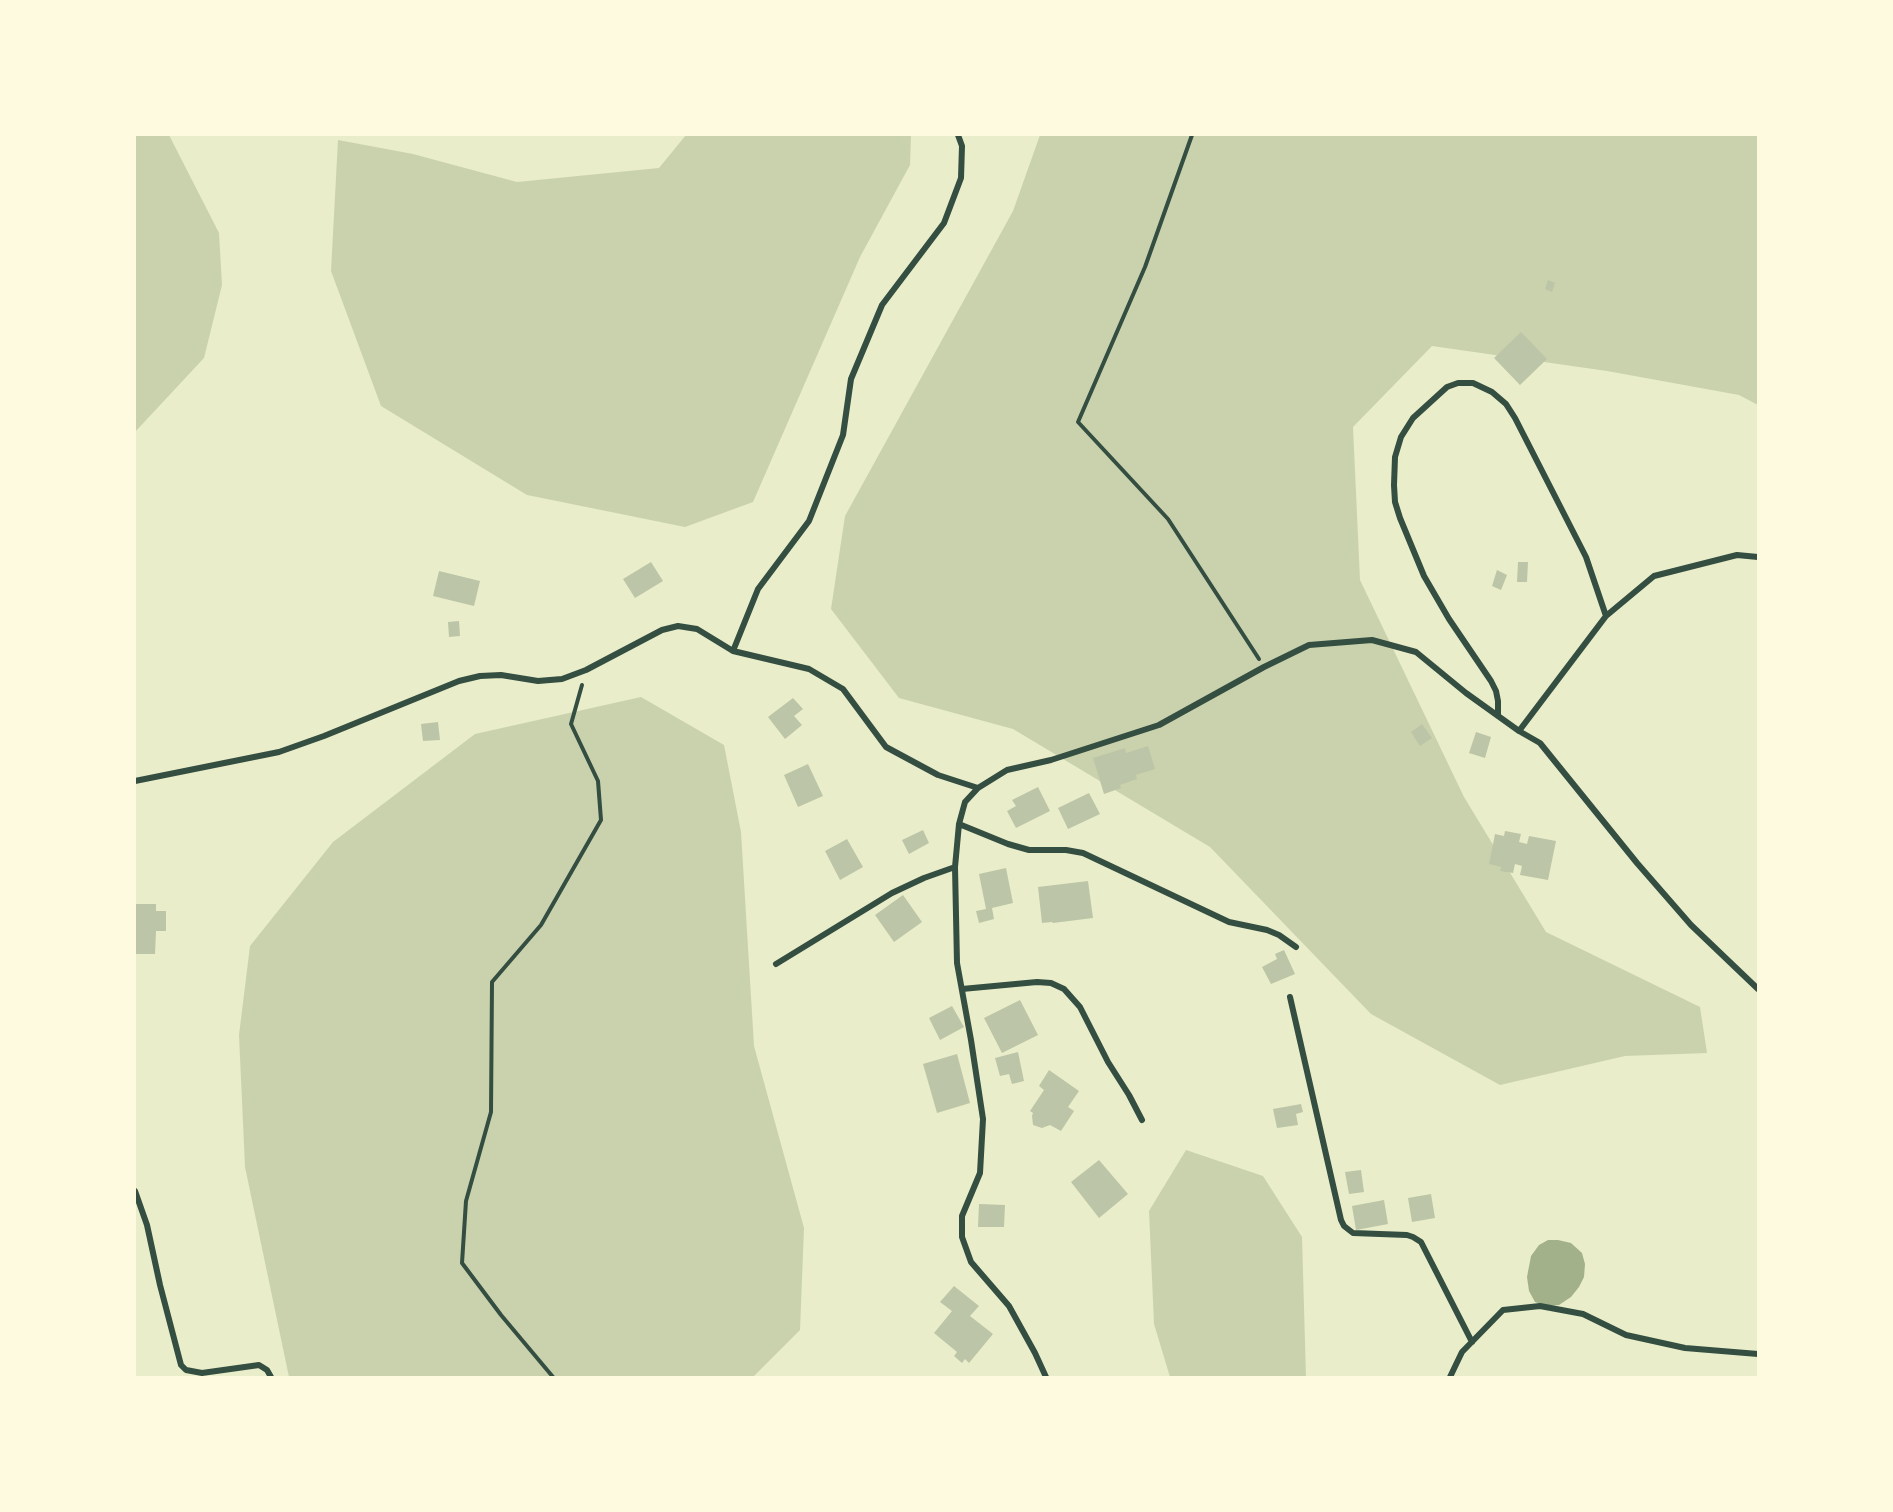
<!DOCTYPE html>
<html>
<head>
<meta charset="utf-8">
<style>
	body { margin:0 }
	#map { position:relative; width:1893px; height:1512px; overflow:hidden; background:#e9edc9; font-family:Figtree,sans-serif }
	canvas { display:block }
	.frame { position:absolute; inset:0; border:136px solid #fefae0; pointer-events:none }
</style>
</head>
<body>
<div id="map">
<canvas width="1893" height="1512"></canvas>
<div class="frame"></div>
</div>
<script>
const context = document.querySelector('canvas').getContext('2d');
context.lineJoin = 'round';
function fillPath(path, color) { context.fillStyle = color; context.fill(path, 'evenodd'); }
const shape = rows => new Path2D(rows.map(r => 'M' + r).join(''));
function stroke(path, color, width, dash) { context.strokeStyle = color; context.lineWidth = width; context.lineCap = dash ? 'butt' : 'round'; context.setLineDash(dash || []); context.stroke(path); }
const green = shape([
	[135,135,169,135,219,233,222,285,204,358,135,432],
	[686,135,911,135,910,165,860,257,753,502,685,527,527,495,381,406,331,271,338,140,413,154,517,182,659,168],
	[1040,135,1758,135,1758,405,1739,395,1607,371,1432,346,1353,427,1360,580,1464,797,1546,932,1700,1007,1707,1053,1625,1056,1500,1085,1371,1014,1210,847,1013,729,899,698,831,609,845,516,1013,211],
	[641,697,724,745,741,832,754,1046,804,1228,800,1330,753,1377,289,1377,245,1167,239,1035,250,946,333,842,475,734],
	[1186,1150,1263,1176,1302,1237,1306,1377,1170,1377,1154,1324,1149,1211]
]);
const water = shape([
	[1548,1240,1558,1240,1571,1243,1582,1253,1585,1264,1584,1277,1579,1287,1571,1297,1559,1305,1546,1306,1535,1302,1529,1291,1527,1277,1531,1256,1539,1245]
]);
const building = shape([
	[1548,280,1555,283,1552,292,1545,289],
	[1521,332,1547,359,1520,385,1494,358],
	[651,562,663,581,635,598,623,579],
	[1518,562,1528,562,1527,582,1517,582],
	[1497,570,1507,575,1501,590,1492,586],
	[439,571,480,581,474,606,433,596],
	[459,621,460,636,449,637,448,622],
	[793,698,803,709,794,716,802,725,785,739,768,717],
	[438,722,440,740,423,741,421,724],
	[1422,724,1432,738,1420,746,1411,732],
	[1476,732,1491,737,1485,758,1469,753],
	[1148,746,1155,769,1136,775,1137,779,1120,785,1121,788,1104,794,1093,758,1125,748,1126,753],
	[808,764,823,796,798,807,784,775],
	[1038,787,1050,811,1016,828,1007,811,1016,806,1012,800],
	[1089,793,1100,814,1068,829,1058,808],
	[923,830,929,843,909,854,902,840],
	[1505,831,1521,834,1519,842,1527,844,1529,836,1556,841,1548,880,1520,875,1522,866,1515,864,1513,873,1500,871,1501,867,1489,864,1495,834,1504,836],
	[847,839,863,867,840,880,825,851],
	[1006,868,1013,903,992,908,994,919,979,923,976,911,986,909,979,874],
	[1088,881,1093,918,1053,923,1052,922,1042,923,1038,887],
	[903,895,922,922,894,942,875,915],
	[135,904,156,904,156,911,166,911,166,931,156,931,155,954,135,954],
	[1284,950,1295,974,1271,984,1262,967,1277,959,1275,954],
	[1020,1000,1038,1035,1002,1053,984,1018],
	[952,1006,964,1027,940,1040,929,1018],
	[1018,1052,1024,1081,1012,1084,1009,1074,1000,1076,995,1058],
	[957,1054,970,1103,937,1113,923,1064],
	[1049,1070,1079,1091,1068,1107,1074,1111,1061,1131,1050,1125,1042,1128,1033,1125,1032,1116,1033,1113,1030,1111,1044,1090,1039,1086],
	[1301,1104,1303,1112,1296,1114,1298,1125,1277,1128,1273,1109],
	[1099,1160,1128,1194,1099,1218,1071,1182],
	[1361,1170,1364,1192,1349,1194,1345,1172],
	[1431,1194,1435,1218,1412,1222,1408,1198],
	[1384,1200,1388,1224,1356,1230,1352,1206],
	[979,1204,1005,1205,1004,1227,978,1227],
	[954,1286,979,1306,970,1316,993,1334,969,1363,965,1359,962,1363,954,1356,957,1352,934,1333,952,1311,940,1302]
]);
const path = shape([
	[1192,135,1145,267,1078,422,1168,519,1259,659],
	[553,1377,501,1315,462,1263,466,1201,491,1112,492,982,541,925,601,820,598,781,571,724,582,685]
]);
const minor = shape([
	[733,651,758,589,809,521,843,435,851,379,882,305,944,223,961,178,962,146,958,135],
	[1498,716,1498,701,1496,691,1491,681,1449,619,1424,576,1400,518,1395,502,1394,485,1395,457,1401,437,1413,418,1447,387,1458,383,1473,383,1492,392,1506,404,1515,418,1586,557,1606,616],
	[1519,731,1606,616,1654,576,1737,555,1758,557],
	[135,781,279,752,324,736,459,681,480,676,501,675,538,681,562,679,586,670,662,630,678,626,697,629,733,651,809,669,843,689,886,747,938,775,978,788],
	[959,824,1008,844,1029,850,1066,850,1083,853,1229,922,1267,930,1279,935,1296,947],
	[776,964,892,893,924,878,955,867],
	[962,989,1037,982,1051,983,1064,989,1080,1007,1108,1062,1129,1095,1142,1120],
	[1290,997,1341,1220,1344,1226,1353,1233,1407,1235,1413,1237,1421,1242,1472,1342],
	[135,1191,147,1225,160,1285,181,1365,186,1370,202,1373,259,1365,267,1370,271,1377],
	[1046,1377,1035,1353,1009,1306,971,1262,962,1237,962,1216,980,1173,983,1119,971,1040,957,963,955,867,959,824,965,802,978,788,1007,770,1051,760,1159,725,1264,667,1309,645,1372,640,1416,652,1466,693,1519,731,1540,743,1637,863,1691,925,1758,989],
	[1450,1377,1462,1352,1503,1310,1540,1306,1583,1314,1626,1335,1685,1348,1758,1354]
]);
fillPath(green, '#cad2ad');
fillPath(water, '#a3b18a');
fillPath(building, '#bcc5a7');
stroke(path, '#344e41', 4);
stroke(minor, '#344e41', 6);
</script>
</body>
</html>
